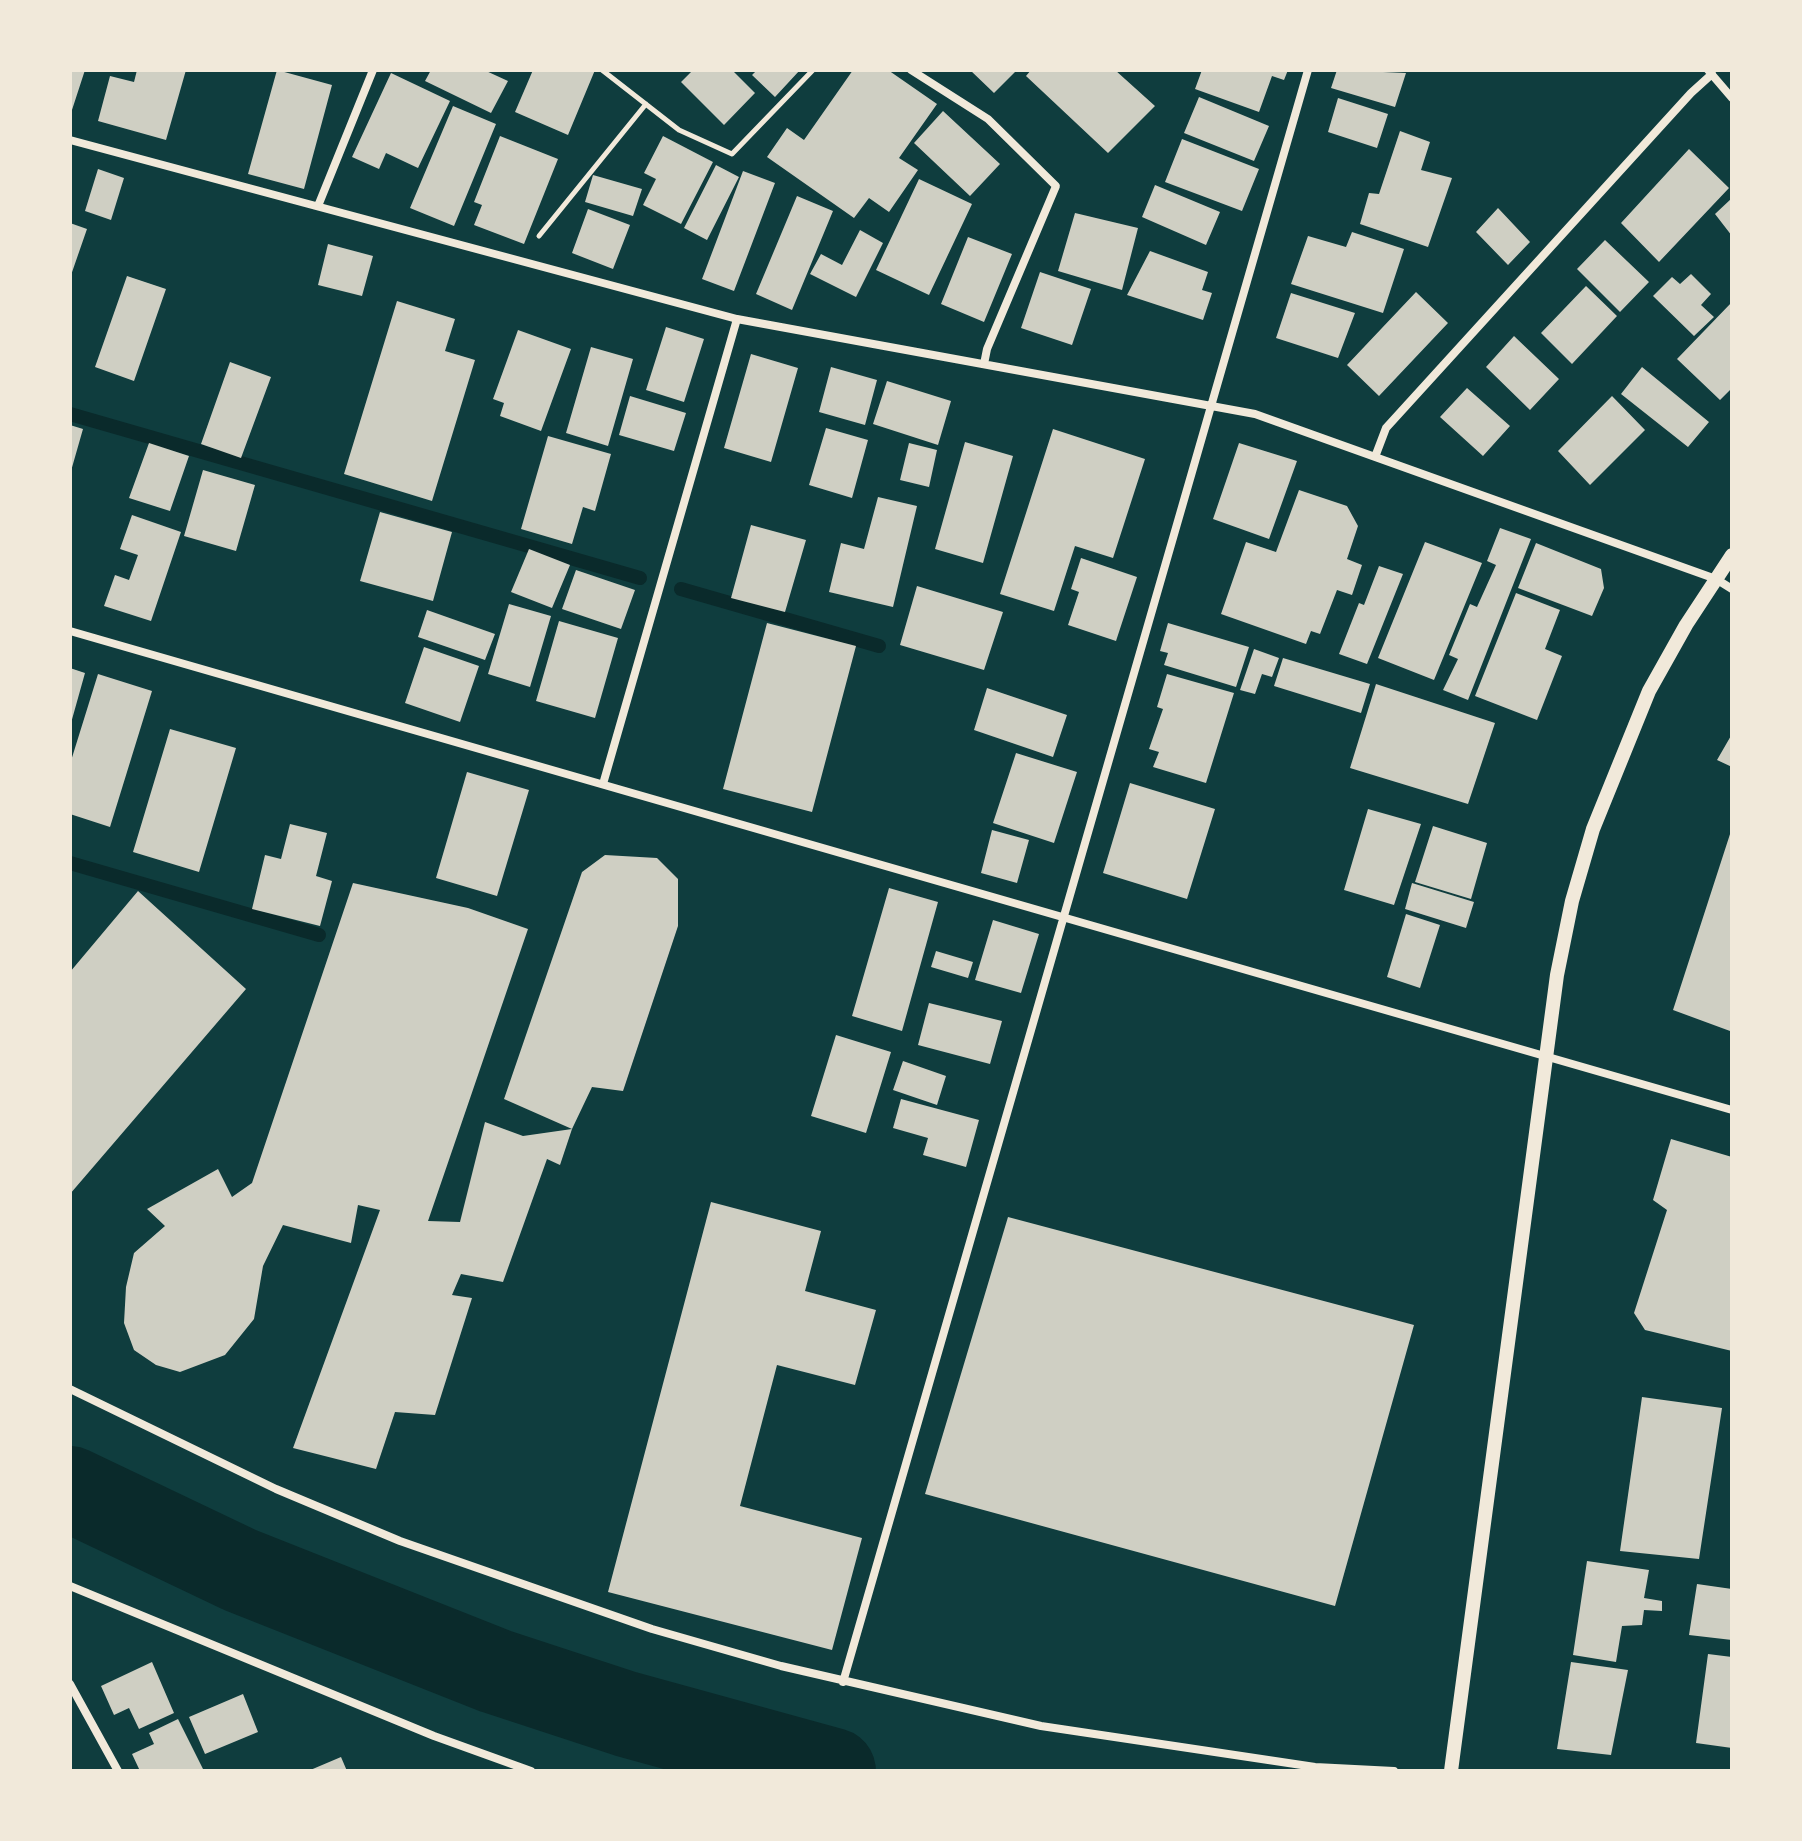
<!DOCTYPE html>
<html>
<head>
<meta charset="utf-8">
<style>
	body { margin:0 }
	#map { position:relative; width:1802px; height:1841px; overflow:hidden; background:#0f3d3e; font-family:"Work Sans",sans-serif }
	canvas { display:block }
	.frame { position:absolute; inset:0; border:72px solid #f1e9da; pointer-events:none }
</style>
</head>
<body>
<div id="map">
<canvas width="1802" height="1841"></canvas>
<div class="frame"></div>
</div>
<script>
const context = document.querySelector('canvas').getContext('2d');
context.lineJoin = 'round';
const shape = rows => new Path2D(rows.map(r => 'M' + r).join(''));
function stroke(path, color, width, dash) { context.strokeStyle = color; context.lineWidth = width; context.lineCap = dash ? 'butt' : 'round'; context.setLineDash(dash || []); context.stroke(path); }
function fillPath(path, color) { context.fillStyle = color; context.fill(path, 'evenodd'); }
const stream = shape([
	[70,414,640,578],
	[681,589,879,646],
	[70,863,319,935]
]);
const river = shape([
	[70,1489,240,1570,495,1671,626,1714,833,1771]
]);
const building = shape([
	[70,70,85,70,71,113,70,113],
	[137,70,186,70,166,140,98,121,110,76,134,82],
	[277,70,332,85,304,189,248,174],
	[431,70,484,70,508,81,491,113,425,81],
	[533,70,595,70,568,135,515,112],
	[693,70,732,70,755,93,724,125,681,82],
	[757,70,800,70,775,97,752,75],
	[853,70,888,70,937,104,899,158,918,170,889,212,869,198,854,218,767,157,787,128,804,140],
	[970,70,1017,70,994,93],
	[1031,70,1115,70,1155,106,1108,153,1026,76],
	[1202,70,1211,71,1288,70,1284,80,1272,76,1259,112,1195,89],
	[1337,70,1406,73,1395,107,1331,88],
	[391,73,450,101,418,168,386,153,379,169,352,157],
	[1199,97,1269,126,1254,161,1184,133],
	[1338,98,1388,114,1377,148,1328,132],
	[453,106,496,124,454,226,410,208],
	[943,111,1000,164,970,196,914,143],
	[1400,131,1430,142,1421,170,1452,178,1428,247,1360,224,1369,193,1379,194],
	[500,136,558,159,524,244,474,225,482,205,474,202],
	[663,136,713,162,681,224,643,205,656,179,644,173],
	[1182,139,1259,169,1242,211,1165,182],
	[1689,149,1729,188,1659,262,1621,223],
	[716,165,739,177,707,240,684,228],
	[98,169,124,178,111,220,85,211],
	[743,171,775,183,734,291,702,279],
	[593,175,642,189,633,216,585,202],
	[919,179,972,204,929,295,876,270],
	[1155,185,1220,212,1206,245,1142,217],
	[797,196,833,211,792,310,756,294],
	[1732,198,1732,236,1715,214],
	[1498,208,1530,242,1508,265,1476,232],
	[588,209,630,225,613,269,572,253],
	[1075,213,1138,228,1122,290,1058,271],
	[70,223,87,229,70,278],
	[860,230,883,243,856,297,810,274,821,254,842,265],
	[1352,232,1404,249,1383,313,1291,284,1308,236,1346,247],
	[968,237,1012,254,984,322,941,304],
	[1605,240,1649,282,1620,312,1577,269],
	[328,244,373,256,362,296,318,285],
	[1150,251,1208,272,1202,290,1212,293,1203,320,1127,295],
	[1040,272,1091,289,1072,345,1021,328],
	[1691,274,1711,294,1701,305,1714,317,1694,336,1653,296,1672,277,1680,284],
	[127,276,166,289,134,381,95,367],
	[1586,286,1617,316,1572,364,1541,333],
	[1416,292,1448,323,1379,396,1347,365],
	[1291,293,1355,313,1338,358,1276,338],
	[397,301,455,319,445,351,475,360,432,501,344,474],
	[1732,302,1732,388,1720,400,1677,359],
	[666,327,704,339,684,402,646,390],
	[518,330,571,349,541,431,500,416,504,403,493,399],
	[1514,336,1559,379,1530,410,1486,367],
	[591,347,633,359,608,446,566,433],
	[751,354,798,368,771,462,724,448],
	[230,362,271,377,241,458,201,444],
	[831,367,877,380,865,425,819,412],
	[1642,367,1709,422,1688,447,1621,394],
	[887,381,951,401,938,445,873,424],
	[1467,388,1510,426,1483,456,1440,417],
	[630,396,686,413,674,451,619,435],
	[1612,396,1645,430,1590,485,1558,451],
	[70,425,83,429,71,471,70,471],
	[826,428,868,440,852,498,809,485],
	[1053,429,1145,459,1113,558,1075,546,1054,611,1000,594],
	[548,436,611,454,595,511,583,507,572,544,521,529],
	[965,442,1013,456,983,563,935,549],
	[149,443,189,456,170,511,129,498],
	[909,443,937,450,929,487,900,480],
	[1239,443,1297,461,1269,539,1213,519],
	[203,470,255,485,236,551,184,536],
	[1299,490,1347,506,1358,526,1347,559,1362,565,1352,595,1337,590,1320,634,1311,631,1306,644,1221,614,1246,542,1276,552],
	[878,497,917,506,893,607,829,592,841,543,864,549],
	[380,512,452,532,433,601,360,581],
	[132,515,181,532,151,621,104,606,115,575,129,580,138,555,120,549],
	[751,525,806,540,785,612,731,598],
	[1500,528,1531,539,1468,700,1443,690,1458,659,1449,655,1470,604,1477,607,1496,565,1487,561],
	[1425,542,1482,563,1434,680,1378,658],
	[1536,543,1601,569,1604,588,1592,616,1518,588],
	[529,549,570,565,552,608,511,592],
	[1081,558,1137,577,1116,641,1068,625,1079,592,1071,589],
	[1379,566,1403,574,1367,664,1339,654,1359,603,1364,605],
	[576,570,635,590,621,629,562,609],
	[917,586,1003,612,984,670,900,645],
	[1516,593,1560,610,1545,649,1562,656,1537,720,1475,696],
	[509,604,551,616,530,687,488,674],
	[427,610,495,634,485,660,418,637],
	[559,621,618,638,595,718,536,701],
	[767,623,856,646,812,812,723,789],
	[1168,623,1249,647,1236,687,1164,665,1168,653,1160,651],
	[424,647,479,666,460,722,405,703],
	[1254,649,1279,658,1272,677,1262,674,1255,694,1240,690],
	[1283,658,1370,684,1361,713,1274,686],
	[70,668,85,673,71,723,70,723],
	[98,674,152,691,110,827,70,814,70,764],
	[1167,674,1234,693,1206,783,1153,767,1159,752,1149,749,1163,709,1157,707],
	[1376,684,1495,723,1468,804,1350,768],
	[987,688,1067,715,1053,757,974,730],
	[170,729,236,748,199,872,133,852],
	[1732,734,1732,767,1717,760],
	[1016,753,1077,772,1054,843,993,823],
	[467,772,529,790,497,896,436,878],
	[1130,783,1215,809,1187,899,1103,873],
	[1368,809,1421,824,1394,905,1344,890],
	[290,824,327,833,316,876,332,881,320,926,252,909,265,855,281,859],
	[1433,826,1487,843,1471,899,1415,882],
	[992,830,1029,840,1017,883,981,873],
	[1731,831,1732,1024,1730,1031,1673,1010],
	[605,855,657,858,678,879,678,926,623,1091,592,1087,572,1129,504,1099,582,872],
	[353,883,468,908,528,929,428,1221,460,1222,485,1122,523,1136,572,1129,560,1165,547,1159,503,1282,461,1274,452,1295,472,1298,435,1415,395,1412,376,1469,293,1448,380,1210,358,1205,351,1243,283,1225,263,1266,254,1319,225,1355,180,1372,156,1365,134,1350,124,1323,126,1287,134,1253,165,1226,147,1209,218,1169,232,1197,252,1183],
	[1412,883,1474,902,1466,928,1405,909],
	[889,888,938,902,902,1031,852,1016],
	[138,891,246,989,70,1194,70,972],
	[1406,914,1440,925,1420,988,1387,977],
	[993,920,1039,934,1021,993,975,980],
	[936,951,973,962,968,978,931,967],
	[929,1003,1002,1021,990,1064,918,1045],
	[836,1035,891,1052,866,1133,811,1116],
	[903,1061,946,1076,937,1105,893,1090],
	[901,1099,979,1120,966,1167,923,1155,928,1138,893,1128],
	[1671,1139,1732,1157,1732,1351,1645,1330,1634,1313,1667,1210,1653,1200],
	[711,1202,821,1231,805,1291,876,1310,855,1385,777,1365,740,1506,862,1538,832,1650,608,1592],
	[1008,1217,1414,1325,1335,1606,925,1494],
	[1642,1397,1722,1408,1699,1559,1620,1551],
	[1587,1561,1649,1570,1644,1598,1662,1601,1662,1611,1644,1610,1642,1625,1622,1626,1616,1662,1573,1655],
	[1697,1584,1732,1589,1732,1640,1689,1635],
	[1708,1654,1732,1657,1732,1748,1696,1743],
	[152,1662,174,1713,139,1729,129,1708,114,1715,101,1686],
	[1571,1662,1628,1670,1611,1755,1557,1749],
	[243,1694,258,1732,205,1754,189,1717],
	[178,1719,204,1771,140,1771,132,1754,154,1744,149,1733],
	[341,1757,347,1771,308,1771]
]);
const path = shape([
	[602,70,679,130,732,154,813,70],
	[539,236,646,104]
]);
const minor = shape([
	[911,70,988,119,1056,186,987,349,984,364],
	[1708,70,1732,98],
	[70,140,737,319,1255,414,1716,579,1732,589],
	[318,206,373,70],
	[1375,457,1386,428,1691,93,1712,74],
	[70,631,1732,1110],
	[603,784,737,319],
	[70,1389,276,1489,400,1541,652,1629,781,1666,1041,1726,1315,1767,1394,1771],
	[70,1586,434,1736,531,1771],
	[843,1682,1308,70],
	[70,1684,118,1771]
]);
const tertiary = shape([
	[1451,1771,1557,975,1572,901,1593,829,1649,691,1686,625,1732,555]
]);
stroke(stream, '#0a2a2b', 14);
stroke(river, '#0a2a2b', 86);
fillPath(building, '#cfcfc3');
stroke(path, '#f1e9da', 5);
stroke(minor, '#f1e9da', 8);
stroke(tertiary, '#f1e9da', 14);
</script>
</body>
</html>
